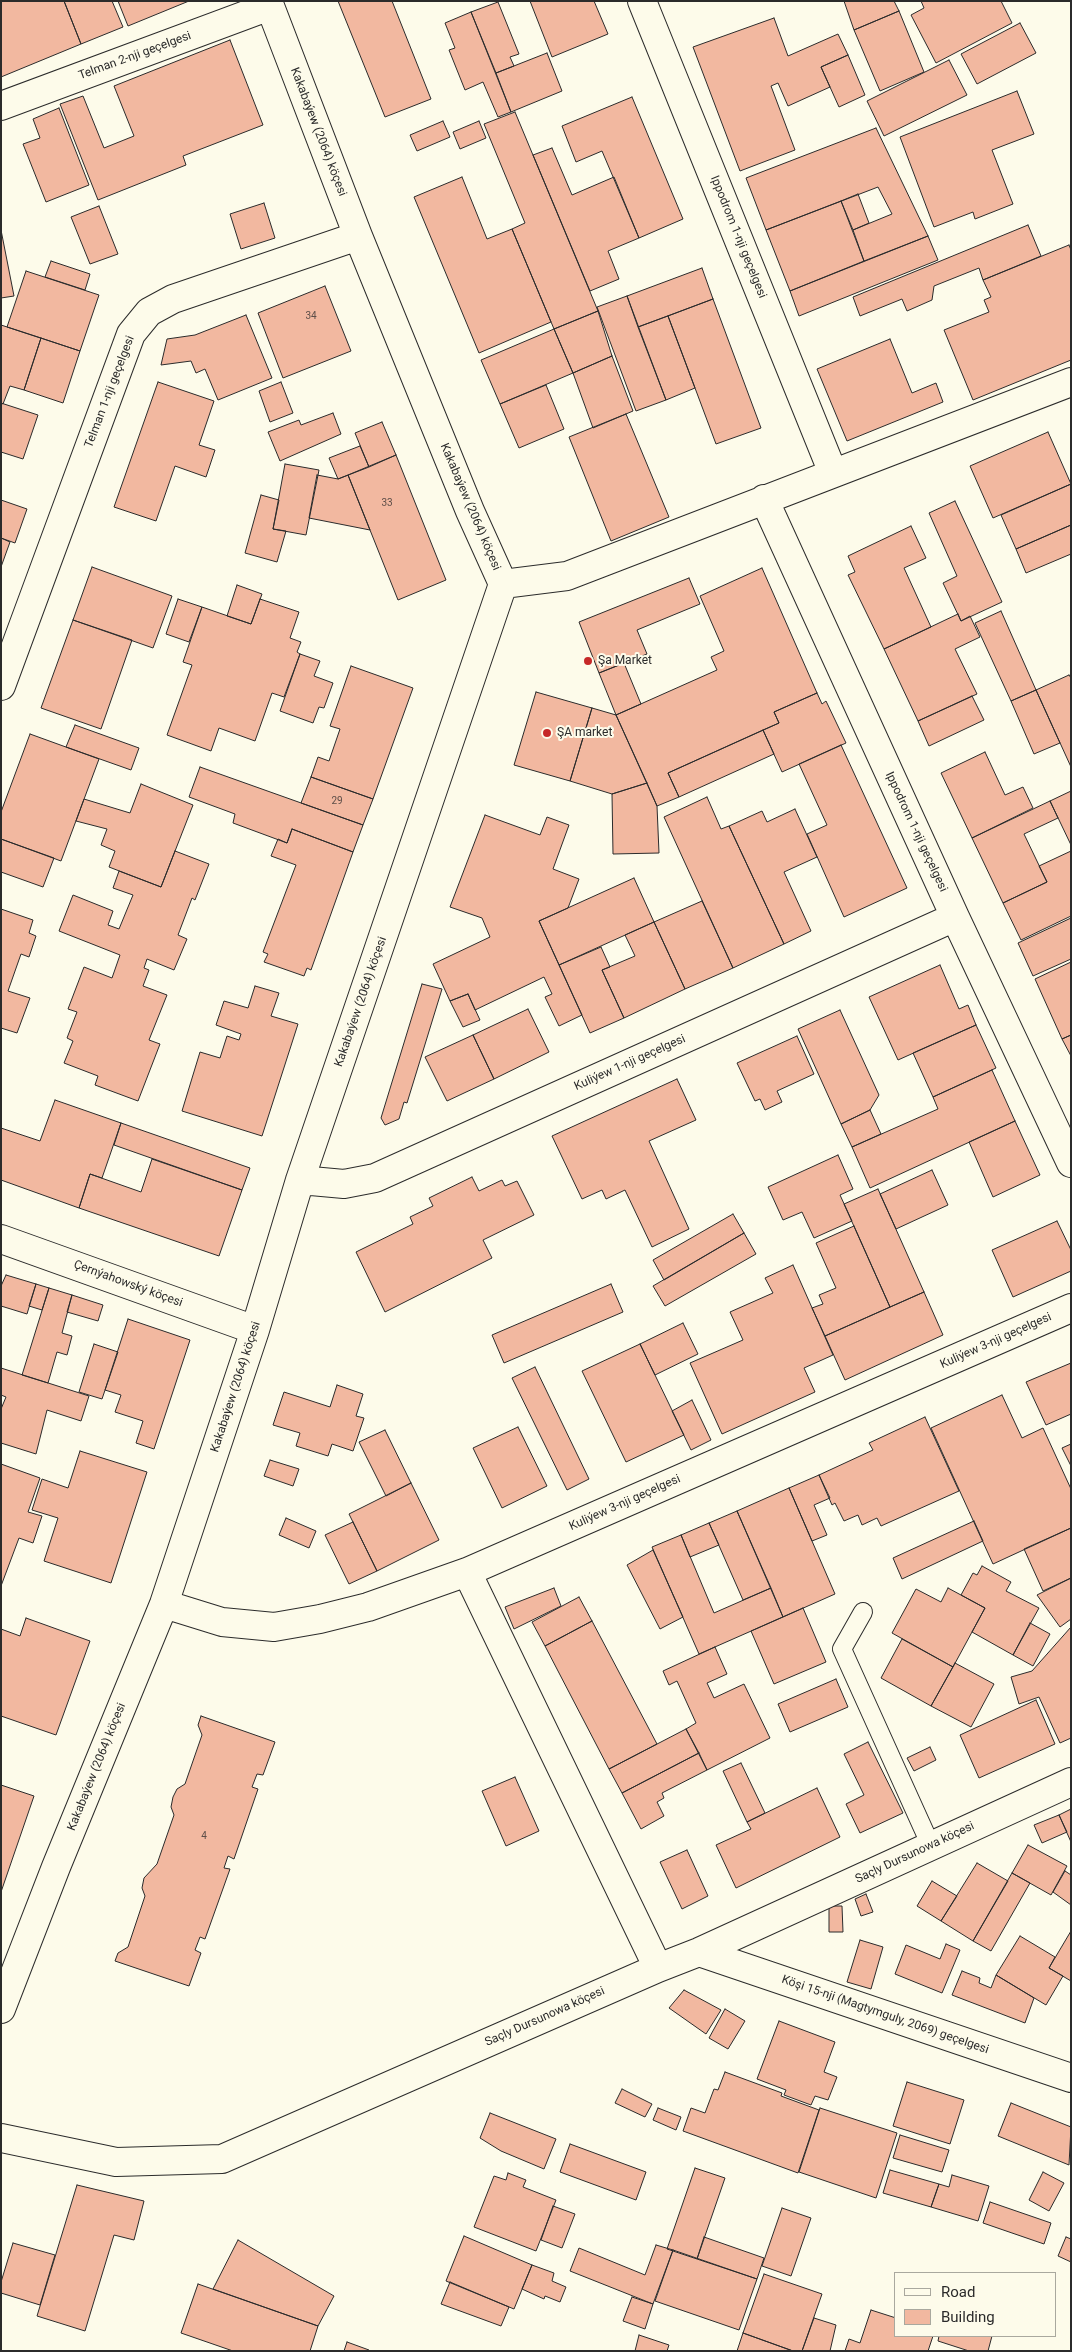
<!DOCTYPE html>
<html>
<head>
<meta charset="utf-8">
<style>
	body { margin:0 }
	#map { position:relative; width:1072px; height:2352px; overflow:hidden; background:#fdfbea; font-family:Roboto,sans-serif }
	canvas { display:block }
	.frame { position:absolute; inset:0; border:2px solid #2b2b2b; pointer-events:none }
	.legend { position:absolute; left:894px; top:2272px; width:162px; height:65px; box-sizing:border-box; background:#fdfbea; border:1px solid #a9a89e; margin:0; padding:6px 9px; list-style:none; font-size:15px; color:#2b2b2b }
	.legend li { display:flex; align-items:center; gap:10px; height:25px }
	.legend b { width:25px; border:1px solid #a9a89e }
</style>
</head>
<body>
<div id="map">
<canvas width="1072" height="2352"></canvas>
<div class="frame"></div>
<ul class="legend">
<li><b style="height:6px;background:#fdfbea"></b>Road</li>
<li><b style="height:14px;background:#f2b8a0"></b>Building</li>
</ul>
</div>
<script>
const context = document.querySelector('canvas').getContext('2d');
context.lineJoin = 'round';
function fillPath(path, color) { context.fillStyle = color; context.fill(path, 'evenodd'); }
const shape = rows => new Path2D(rows.map(r => 'M' + r).join(''));
function stroke(path, color, width, dash) { context.strokeStyle = color; context.lineWidth = width; context.lineCap = dash ? 'butt' : 'round'; context.setLineDash(dash || []); context.stroke(path); }
function write(font, color, halo, rows, align = 'center') {
  context.font = font + ' Roboto,sans-serif'; context.lineWidth = 4; context.setLineDash([]); context.textBaseline = 'middle'; context.strokeStyle = halo; context.fillStyle = color; for (const [text, x, y, turn = 0] of rows) {
    context.save(); context.translate(x, y); context.rotate((+turn || 0) * Math.PI / 180); context.textAlign = isNaN(turn) ? turn : align; if (halo) context.strokeText(text, 0, 0); context.fillText(text, 0, 0); context.restore();
  }
}
const building = shape([
	[1,1,64,1,81,44,1,77,1,1],
	[64,1,112,1,123,27,81,44,64,1],
	[118,1,189,1,128,26,118,1],
	[338,1,392,1,431,99,385,117,338,1],
	[530,1,594,1,608,34,552,57,530,1],
	[844,1,894,1,899,11,854,30,844,1],
	[921,1,1001,1,1012,23,936,63,911,15,924,8,921,1],
	[498,2,519,54,510,57,514,66,496,73,471,12,498,2],
	[899,11,924,72,880,91,854,30,899,11],
	[471,12,511,112,498,117,483,82,465,90,449,50,455,48,445,23,471,12],
	[774,18,788,56,838,34,848,55,821,67,830,87,788,106,778,83,771,86,795,150,740,171,693,47,774,18],
	[1020,23,1036,53,977,84,961,54,1020,23],
	[230,40,263,125,183,156,186,165,98,200,60,104,83,96,104,148,134,136,114,86,230,40],
	[547,53,562,91,511,112,496,73,547,53],
	[848,55,865,95,839,107,821,67,848,55],
	[949,60,967,95,884,136,867,101,949,60],
	[1017,91,1034,134,992,150,1013,204,975,219,973,212,934,227,900,137,1017,91],
	[632,97,683,219,639,238,602,151,576,162,562,126,632,97],
	[59,108,89,185,46,202,23,144,40,138,33,119,59,108],
	[515,112,598,311,554,329,512,229,525,223,484,124,515,112],
	[443,121,450,137,417,151,410,135,443,121],
	[479,121,486,138,460,149,453,132,479,121],
	[876,128,928,236,864,261,853,230,892,214,878,187,766,230,746,178,876,128],
	[552,148,572,195,614,177,639,238,608,251,619,279,590,291,533,155,552,148],
	[462,177,487,239,512,229,551,322,479,353,414,197,462,177],
	[858,194,869,223,853,230,841,201,858,194],
	[841,201,864,261,790,291,766,230,841,201],
	[264,203,275,238,241,249,230,214,264,203],
	[99,206,118,254,90,264,71,217,99,206],
	[1028,225,1041,256,983,280,979,268,934,286,932,300,907,311,902,299,860,316,853,297,1028,225],
	[1,230,14,296,1,298,1,230],
	[928,236,938,260,799,316,790,291,928,236],
	[1069,245,1071,250,1071,360,973,400,944,330,989,312,984,300,991,297,983,280,1069,245],
	[51,261,90,274,85,290,45,277,51,261],
	[702,268,713,299,638,327,627,296,702,268],
	[26,271,99,295,80,351,7,327,26,271],
	[325,286,351,351,283,378,258,313,325,286],
	[627,296,666,400,636,411,597,307,627,296],
	[713,299,761,428,716,444,668,316,713,299],
	[598,311,612,356,573,373,554,329,598,311],
	[246,315,272,378,218,400,205,369,196,373,191,361,161,365,167,339,195,335,246,315],
	[668,316,695,388,666,400,638,327,668,316],
	[1,325,41,338,24,390,10,386,3,404,1,403,1,325],
	[554,329,573,373,500,404,481,360,554,329],
	[41,338,80,351,63,403,24,390,41,338],
	[890,339,912,393,936,383,943,402,847,441,817,369,890,339],
	[612,356,633,411,593,428,573,373,612,356],
	[158,382,214,401,199,445,215,450,206,477,175,466,156,521,114,507,158,382],
	[281,382,293,413,270,422,259,391,281,382],
	[546,385,564,429,519,448,500,404,546,385],
	[1,403,38,415,23,459,1,452,1,403],
	[333,413,341,434,280,461,268,432,299,420,301,425,333,413],
	[626,414,669,517,611,541,569,437,626,414],
	[382,422,396,455,369,467,355,433,382,422],
	[1048,432,1071,484,993,518,970,466,1048,432],
	[360,446,369,467,338,479,329,458,360,446],
	[396,455,446,580,398,600,348,475,396,455],
	[285,464,319,470,306,535,273,529,285,464],
	[317,475,338,479,348,475,370,530,309,518,317,475],
	[1071,484,1071,525,1016,549,1001,515,1071,484],
	[261,495,279,500,273,529,286,531,277,562,245,553,261,495],
	[1,500,27,509,15,543,1,538,1,500],
	[955,501,1002,602,961,621,943,583,957,576,929,513,955,501],
	[1071,525,1071,554,1026,573,1016,549,1071,525],
	[911,526,926,558,904,568,931,627,884,649,848,575,855,572,848,556,911,526],
	[1,538,10,542,1,567,1,538],
	[92,567,172,596,153,648,73,620,92,567],
	[762,568,817,693,774,712,779,723,668,773,679,797,657,806,616,715,717,670,711,657,724,651,700,596,762,568],
	[689,578,700,604,637,630,647,654,599,673,579,622,689,578],
	[237,585,262,594,251,624,227,616,237,585],
	[178,599,202,607,189,642,166,634,178,599],
	[260,599,299,612,290,638,301,642,297,652,300,654,284,697,272,693,255,741,219,728,211,751,167,735,192,665,183,662,202,607,251,624,260,599],
	[1001,611,1036,690,1011,701,975,623,1001,611],
	[958,614,961,621,970,616,980,637,955,649,977,694,918,721,884,649,958,614],
	[73,620,132,640,101,729,41,708,73,620],
	[300,654,320,661,314,676,333,683,324,708,319,707,313,723,280,711,300,654],
	[624,663,641,704,616,715,599,673,624,663],
	[351,666,413,688,373,799,311,777,318,757,329,761,340,729,330,726,351,666],
	[1069,675,1071,678,1071,767,1036,690,1069,675],
	[1036,690,1060,743,1034,754,1011,701,1036,690],
	[536,692,592,708,570,781,514,765,536,692],
	[817,693,822,704,826,701,846,743,782,772,763,730,779,723,774,712,817,693],
	[972,696,984,720,929,746,918,721,972,696],
	[592,708,616,715,647,783,612,794,570,781,592,708],
	[75,725,139,748,131,770,66,747,75,725],
	[763,730,774,754,679,797,668,773,763,730],
	[30,734,99,759,61,861,1,839,1,812,30,734],
	[841,745,907,888,844,917,807,834,827,825,799,764,841,745],
	[985,752,1005,795,1023,787,1033,808,972,838,941,773,985,752],
	[200,767,363,825,353,852,292,829,287,843,233,823,235,814,189,797,200,767],
	[311,777,373,799,363,825,301,803,311,777],
	[647,783,657,806,659,853,613,854,612,794,647,783],
	[141,784,193,805,161,887,109,867,115,851,101,845,107,829,76,821,84,799,130,813,141,784],
	[1071,791,1071,845,1050,801,1071,791],
	[707,797,721,829,729,826,784,944,733,968,664,817,707,797],
	[1050,801,1058,818,1024,834,1047,882,1003,903,972,838,1050,801],
	[795,809,817,857,784,872,811,931,784,944,729,826,762,811,767,822,795,809],
	[485,815,540,835,547,817,569,825,553,869,579,879,568,908,539,921,582,1015,559,1026,545,997,552,994,544,977,475,1010,468,994,450,1001,433,964,490,937,482,918,450,907,485,815],
	[292,829,353,852,311,970,307,968,304,976,264,962,268,954,263,952,296,865,271,856,278,839,287,843,292,829],
	[1,839,54,858,43,887,1,872,1,839],
	[175,851,209,864,195,900,192,898,178,935,187,939,174,970,147,959,144,968,149,970,143,986,167,995,149,1040,160,1044,138,1101,95,1085,98,1076,64,1063,73,1041,67,1038,77,1012,68,1009,84,967,112,978,120,955,59,931,73,895,113,911,108,925,119,929,133,895,113,888,119,871,161,887,175,851],
	[1071,851,1071,916,1021,940,1003,903,1047,882,1039,866,1071,851],
	[634,878,654,922,559,965,539,921,634,878],
	[702,901,733,968,685,989,654,922,702,901],
	[1,909,33,920,29,933,36,936,29,957,21,954,8,991,30,998,17,1033,1,1028,1,909],
	[1071,918,1071,959,1033,976,1018,943,1071,918],
	[654,922,685,989,624,1018,602,970,635,956,625,935,654,922],
	[601,947,610,967,602,970,624,1018,590,1033,559,965,601,947],
	[1071,962,1071,1035,1062,1039,1035,979,1071,962],
	[940,965,959,1009,968,1005,976,1025,898,1060,869,997,940,965],
	[422,984,442,989,407,1103,404,1102,399,1119,385,1125,381,1118,422,984],
	[255,986,279,993,271,1016,298,1024,262,1136,182,1111,200,1052,220,1058,227,1036,239,1040,241,1034,216,1025,224,1001,248,1008,255,986],
	[468,994,480,1020,463,1027,450,1001,468,994],
	[528,1009,549,1052,494,1079,473,1035,528,1009],
	[840,1010,879,1095,870,1110,841,1124,798,1029,840,1010],
	[976,1025,996,1068,933,1097,913,1053,976,1025],
	[473,1035,494,1079,447,1101,425,1057,473,1035],
	[1071,1035,1071,1056,1062,1039,1071,1035],
	[797,1036,814,1074,777,1091,782,1102,765,1110,760,1099,755,1101,737,1063,797,1036],
	[992,1070,1015,1121,870,1188,852,1147,938,1109,933,1097,992,1070],
	[677,1079,696,1120,649,1141,689,1229,652,1247,625,1190,606,1199,602,1190,582,1199,552,1136,677,1079],
	[55,1100,121,1123,102,1178,90,1174,79,1208,1,1180,1,1128,40,1141,55,1100],
	[870,1110,881,1134,852,1147,841,1124,870,1110],
	[1015,1121,1040,1175,993,1197,969,1142,1015,1121],
	[121,1123,250,1168,242,1190,114,1145,121,1123],
	[838,1155,853,1189,840,1195,852,1221,814,1238,802,1212,783,1220,768,1187,838,1155],
	[152,1159,242,1190,219,1256,79,1208,90,1174,141,1192,152,1159],
	[932,1170,948,1205,896,1229,880,1194,932,1170],
	[472,1177,479,1191,502,1180,505,1186,517,1181,534,1215,483,1240,492,1258,385,1312,356,1252,413,1224,410,1217,433,1206,429,1198,472,1177],
	[878,1189,924,1292,890,1307,844,1204,878,1189],
	[733,1214,744,1233,664,1280,653,1260,733,1214],
	[1057,1221,1071,1250,1071,1271,1013,1297,992,1250,1057,1221],
	[854,1226,890,1307,825,1336,812,1308,823,1304,819,1295,836,1288,816,1243,854,1226],
	[744,1233,756,1254,665,1306,653,1286,744,1233],
	[793,1265,833,1355,804,1368,815,1392,722,1434,690,1363,743,1340,730,1312,773,1293,765,1278,793,1265],
	[6,1275,36,1284,27,1314,1,1306,1,1286,6,1275],
	[36,1284,49,1288,42,1310,29,1306,36,1284],
	[611,1284,623,1312,504,1363,492,1335,611,1284],
	[49,1288,72,1295,62,1333,72,1336,67,1355,57,1352,48,1383,22,1375,49,1288],
	[924,1292,943,1335,845,1380,825,1336,924,1292],
	[72,1295,103,1305,98,1321,67,1312,72,1295],
	[128,1319,190,1340,154,1449,136,1443,143,1421,115,1412,121,1395,105,1390,128,1319],
	[683,1323,698,1354,655,1375,640,1344,683,1323],
	[94,1344,118,1352,102,1399,79,1392,94,1344],
	[640,1344,684,1435,626,1462,582,1371,640,1344],
	[1071,1363,1071,1414,1046,1425,1026,1382,1071,1363],
	[535,1367,589,1479,567,1490,512,1378,535,1367],
	[1,1368,89,1396,81,1421,47,1410,36,1454,1,1443,1,1409,6,1397,1,1395,1,1368],
	[337,1385,363,1394,356,1416,364,1418,353,1451,332,1444,328,1456,296,1446,300,1433,273,1425,284,1392,330,1407,337,1385],
	[1002,1395,1022,1438,1043,1428,1071,1489,1071,1528,993,1564,931,1428,1002,1395],
	[692,1400,711,1440,691,1450,672,1411,692,1400],
	[925,1417,959,1491,881,1526,877,1518,862,1525,858,1515,844,1521,835,1503,832,1505,819,1475,873,1450,869,1443,925,1417],
	[518,1427,547,1486,502,1508,473,1448,518,1427],
	[385,1430,411,1483,386,1496,359,1442,385,1430],
	[1071,1444,1071,1466,1062,1448,1071,1444],
	[80,1451,147,1472,111,1583,44,1561,58,1518,32,1510,42,1479,68,1488,80,1451],
	[270,1460,299,1469,293,1486,264,1476,270,1460],
	[1,1464,40,1478,28,1512,42,1516,33,1543,19,1538,1,1586,1,1464],
	[819,1475,830,1498,814,1505,827,1535,812,1541,789,1488,819,1475],
	[411,1483,439,1540,377,1571,349,1514,411,1483],
	[789,1488,835,1594,783,1617,737,1511,789,1488],
	[737,1511,771,1588,743,1600,709,1523,737,1511],
	[286,1518,316,1531,309,1548,279,1535,286,1518],
	[974,1521,983,1541,902,1579,893,1558,974,1521],
	[353,1522,377,1571,349,1584,325,1535,353,1522],
	[709,1523,719,1545,690,1557,681,1535,709,1523],
	[1071,1528,1071,1578,1043,1591,1024,1549,1071,1528],
	[681,1535,714,1613,771,1588,783,1617,699,1654,652,1547,681,1535],
	[653,1550,683,1617,660,1629,627,1565,653,1550],
	[982,1566,1011,1582,1006,1591,1039,1608,1013,1655,972,1632,985,1608,961,1595,973,1573,977,1575,982,1566],
	[1071,1578,1071,1619,1060,1627,1037,1595,1071,1578],
	[554,1588,561,1606,514,1629,505,1607,554,1588],
	[948,1588,985,1608,953,1667,892,1633,916,1589,941,1602,948,1588],
	[579,1597,592,1621,545,1646,532,1622,579,1597],
	[803,1608,826,1662,774,1684,751,1631,803,1608],
	[26,1618,90,1641,56,1735,1,1716,1,1629,20,1636,26,1618],
	[592,1621,657,1744,609,1769,545,1646,592,1621],
	[1030,1623,1050,1634,1033,1666,1013,1655,1030,1623],
	[1071,1627,1071,1738,1060,1743,1039,1697,1019,1704,1011,1677,1032,1671,1071,1627],
	[902,1639,953,1667,931,1706,881,1678,902,1639],
	[715,1647,727,1674,707,1683,714,1698,744,1684,770,1738,707,1770,686,1729,696,1723,677,1681,669,1685,663,1671,715,1647],
	[955,1663,994,1684,971,1727,931,1706,955,1663],
	[836,1679,848,1707,790,1732,778,1704,836,1679],
	[1036,1700,1055,1744,979,1778,960,1735,1036,1700],
	[201,1716,275,1742,263,1775,257,1774,252,1787,258,1789,234,1859,228,1856,224,1868,230,1869,205,1939,200,1937,195,1950,201,1953,189,1986,115,1961,118,1953,128,1947,145,1896,142,1888,144,1878,157,1864,174,1815,171,1807,173,1797,177,1789,185,1784,202,1735,198,1725,201,1716],
	[686,1729,699,1753,622,1793,609,1769,686,1729],
	[868,1742,903,1813,860,1833,846,1804,864,1795,844,1754,868,1742],
	[930,1747,936,1760,914,1771,907,1758,930,1747],
	[699,1753,707,1770,662,1793,664,1798,657,1802,664,1816,641,1829,622,1793,699,1753],
	[741,1763,765,1813,747,1822,723,1771,741,1763],
	[515,1777,539,1831,506,1846,482,1791,515,1777],
	[1,1785,34,1796,1,1892,1,1785],
	[817,1788,840,1837,736,1888,716,1845,751,1829,747,1822,817,1788],
	[1071,1809,1071,1842,1059,1815,1071,1809],
	[1059,1815,1067,1832,1042,1843,1034,1825,1059,1815],
	[1028,1845,1067,1866,1051,1895,1012,1873,1028,1845],
	[687,1850,708,1896,682,1909,660,1862,687,1850],
	[977,1863,1008,1881,973,1941,941,1921,977,1863],
	[1065,1871,1071,1875,1071,1905,1053,1892,1065,1871],
	[1012,1873,1030,1883,991,1951,973,1941,1012,1873],
	[932,1881,957,1896,941,1921,917,1906,932,1881],
	[866,1894,873,1912,861,1916,855,1899,866,1894],
	[829,1906,842,1906,843,1932,829,1932,829,1906],
	[1071,1931,1071,1981,1049,1968,1071,1931],
	[1020,1936,1055,1957,1049,1968,1063,1976,1046,2005,996,1975,1020,1936],
	[860,1940,883,1947,871,1989,847,1982,860,1940],
	[946,1944,960,1950,942,1993,895,1974,906,1945,940,1959,946,1944],
	[962,1971,980,1978,979,1983,991,1988,996,1975,1034,1998,1025,2023,952,1995,962,1971],
	[684,1990,721,2010,706,2034,669,2008,684,1990],
	[725,2009,745,2021,728,2049,709,2038,725,2009],
	[779,2021,835,2042,824,2072,837,2077,828,2100,815,2096,811,2105,784,2095,786,2090,757,2079,779,2021],
	[725,2072,782,2093,781,2096,819,2110,798,2173,683,2131,691,2108,705,2113,714,2089,718,2090,725,2072],
	[907,2082,964,2100,950,2144,893,2126,907,2082],
	[622,2089,652,2104,645,2117,615,2103,622,2089],
	[1011,2103,1071,2127,1069,2165,998,2136,1011,2103],
	[658,2108,681,2117,676,2130,653,2120,658,2108],
	[820,2108,897,2133,876,2198,799,2172,820,2108],
	[490,2113,556,2139,544,2169,501,2151,480,2138,490,2113],
	[900,2135,949,2150,942,2172,893,2158,900,2135],
	[570,2144,646,2172,636,2200,560,2172,570,2144],
	[695,2168,725,2178,697,2259,667,2249,695,2168],
	[890,2170,939,2184,931,2207,883,2193,890,2170],
	[1043,2172,1064,2183,1049,2211,1029,2200,1043,2172],
	[508,2173,526,2180,523,2187,556,2200,536,2251,474,2227,494,2176,506,2180,508,2173],
	[952,2175,989,2186,978,2221,931,2207,939,2184,949,2187,952,2175],
	[77,2185,144,2201,134,2240,114,2235,85,2331,37,2316,77,2185],
	[990,2202,1051,2223,1044,2244,983,2223,990,2202],
	[553,2206,575,2214,562,2248,541,2240,553,2206],
	[782,2208,811,2218,791,2276,762,2266,782,2208],
	[464,2236,532,2265,514,2309,446,2281,464,2236],
	[704,2237,764,2258,757,2279,697,2259,704,2237],
	[1066,2237,1071,2239,1071,2262,1058,2256,1066,2237],
	[238,2240,334,2296,318,2326,213,2289,238,2240],
	[13,2243,55,2255,40,2305,1,2293,1,2282,13,2243],
	[656,2245,673,2250,653,2304,570,2271,579,2248,645,2275,656,2245],
	[673,2250,757,2279,739,2330,655,2301,673,2250],
	[532,2265,554,2273,552,2281,566,2287,560,2302,545,2296,544,2299,522,2289,532,2265],
	[764,2274,822,2294,802,2351,793,2351,743,2333,764,2274],
	[450,2282,509,2307,501,2326,441,2304,450,2282],
	[198,2284,318,2326,310,2351,233,2351,181,2333,198,2284],
	[632,2297,653,2304,645,2329,623,2321,632,2297],
	[871,2310,896,2318,896,2336,933,2336,928,2351,845,2351,849,2339,860,2343,871,2310],
	[814,2318,836,2325,830,2351,802,2351,814,2318],
	[743,2333,793,2351,737,2351,743,2333],
	[639,2335,669,2345,667,2351,635,2351,639,2335],
	[939,2336,992,2336,988,2351,969,2351,938,2341,939,2336],
	[347,2342,369,2350,369,2351,344,2351,347,2342]
]);
const service = shape([
	[863,1612,842,1649,931,1846]
]);
const minor = shape([
	[642,1,833,473],
	[1,106,270,6],
	[764,499,955,917,1071,1163],
	[503,584,567,576,1071,382],
	[1,686,131,334,149,312,173,299,358,236],
	[300,1180,344,1184,375,1178,955,917],
	[1,1239,255,1330],
	[467,1572,658,1968],
	[164,1604,222,1622,274,1627,320,1619,368,1607,467,1572,1071,1308],
	[699,1952,1071,2078],
	[1,2009,56,1867,164,1604,255,1330,300,1180,503,584,470,511,358,236,268,1],
	[1,2138,116,2162,222,2159,658,1968,699,1952,1071,1782]
]);
const markers = [
	[588,661,5,"#c62828"],
	[547,733,5,"#c62828"]
];
const numberNames = [
	["34",311,316],
	["33",387,503],
	["29",337,801],
	["4",204,1836]
];
const streetNames = [
	["Telman 2-nji geçelgesi",135,56,-20],
	["Kakabaýew (2064) köçesi",318,132,69],
	["Ippodrom 1-nji geçelgesi",738,237,68],
	["Telman 1-nji geçelgesi",110,392,-69],
	["Kakabaýew (2064) köçesi",470,507,67],
	["Ippodrom 1-nji geçelgesi",916,832,65],
	["Kakabaýew (2064) köçesi",361,1002,-71],
	["Kuliýew 1-nji geçelgesi",630,1063,-24],
	["Çernýahowský köçesi",128,1284,20],
	["Kuliýew 3-nji geçelgesi",996,1341,-24],
	["Kakabaýew (2064) köçesi",236,1387,-72],
	["Kuliýew 3-nji geçelgesi",625,1503,-24],
	["Kakabaýew (2064) köçesi",97,1767,-68],
	["Saçly Dursunowa köçesi",915,1853,-25],
	["Köşi 15-nji (Magtymguly, 2069) geçelgesi",885,2015,19],
	["Saçly Dursunowa köçesi",545,2017,-24]
];
const poiNames = [
	["Şa Market",598,661],
	["ŞA market",557,733]
];
fillPath(building, '#f2b8a0');
stroke(building, '#2b2b2b', 1);
stroke(service, '#2b2b2b', 20);
stroke(minor, '#2b2b2b', 30);
stroke(service, '#fdfbea', 18);
stroke(minor, '#fdfbea', 28);
for (const [x, y, r, color] of markers) { const dot = new Path2D(); dot.arc(x, y, r, 0, 2 * Math.PI); context.fillStyle = color; context.fill(dot); stroke(dot, '#fdfbea', 2); }
write('10px', '#5d4e48', null, numberNames);
write('12px', '#2b2b2b', '#fdfbea', streetNames);
write('12px', '#2b2b2b', '#fdfbea', poiNames, 'left');
</script>
</body>
</html>
